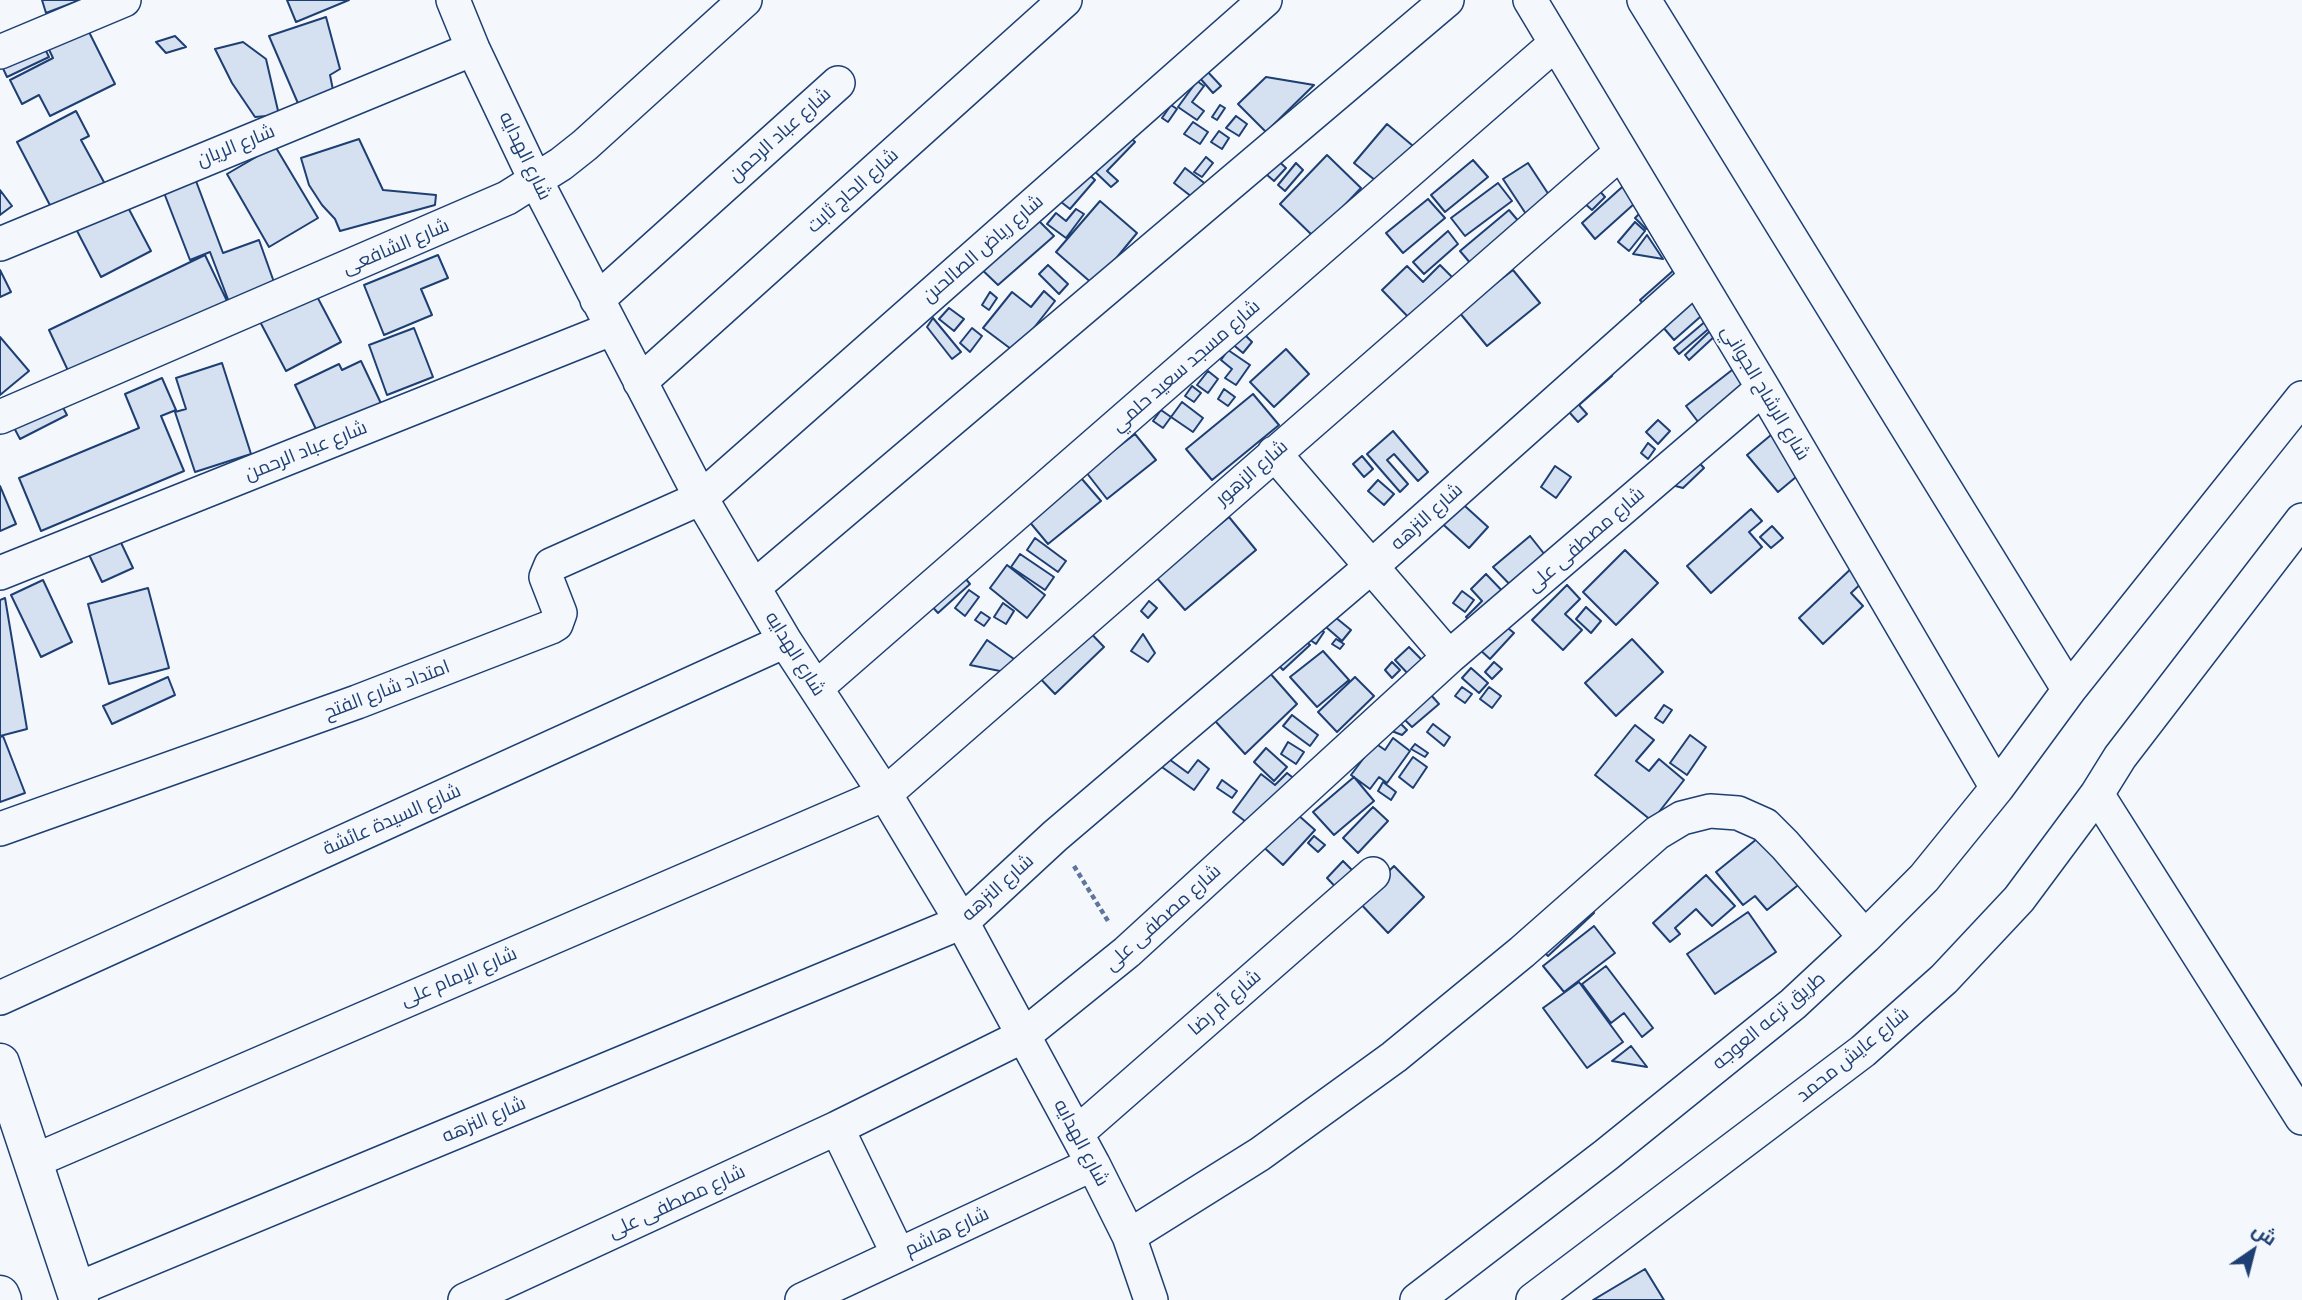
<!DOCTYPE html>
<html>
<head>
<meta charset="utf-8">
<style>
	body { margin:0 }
	#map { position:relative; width:2302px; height:1300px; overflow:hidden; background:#f4f7fb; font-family:"IBM Plex Serif",Cairo,serif }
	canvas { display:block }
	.north { position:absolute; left:2218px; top:1216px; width:70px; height:70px; -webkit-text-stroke:5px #f4f7fb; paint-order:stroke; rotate:35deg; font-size:19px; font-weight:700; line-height:28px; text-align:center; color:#1d3f73 }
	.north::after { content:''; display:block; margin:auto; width:24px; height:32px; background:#1d3f73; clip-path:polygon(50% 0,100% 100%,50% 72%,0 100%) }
</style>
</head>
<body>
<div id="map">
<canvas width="2302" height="1300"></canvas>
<div class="north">ش</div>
</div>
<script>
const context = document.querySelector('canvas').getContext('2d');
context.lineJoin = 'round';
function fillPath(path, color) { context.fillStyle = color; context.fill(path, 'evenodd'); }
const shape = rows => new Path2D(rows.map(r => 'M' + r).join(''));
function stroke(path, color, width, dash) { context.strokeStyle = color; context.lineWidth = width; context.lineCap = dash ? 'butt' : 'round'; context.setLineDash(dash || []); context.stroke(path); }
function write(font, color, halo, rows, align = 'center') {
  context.font = font + ' "IBM Plex Serif",Cairo,serif'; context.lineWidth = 5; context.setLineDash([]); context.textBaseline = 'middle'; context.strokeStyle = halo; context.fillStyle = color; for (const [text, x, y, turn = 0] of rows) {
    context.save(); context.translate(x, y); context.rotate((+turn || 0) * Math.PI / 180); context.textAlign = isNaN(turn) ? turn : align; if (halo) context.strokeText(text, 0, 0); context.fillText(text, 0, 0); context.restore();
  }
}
const building = shape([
	[42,0,80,0,46,13,42,0],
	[287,0,349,0,296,22,287,0],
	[326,17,340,69,330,75,334,95,300,108,269,36,326,17],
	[83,20,115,84,50,116,39,95,22,104,10,80,53,58,44,39,83,20],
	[175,36,186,47,166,53,156,42,175,36],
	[40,39,49,57,7,77,0,62,40,39],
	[243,42,266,59,279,115,255,117,232,83,215,49,243,42],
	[1206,70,1221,86,1213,93,1199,77,1206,70],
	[1266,77,1314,85,1266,132,1238,104,1266,77],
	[1197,81,1204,86,1192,102,1204,111,1197,120,1178,107,1197,81],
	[1171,105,1177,109,1168,122,1162,118,1171,105],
	[1220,105,1225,108,1217,120,1212,117,1220,105],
	[76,111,89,136,81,140,105,184,53,211,17,142,76,111],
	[1236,116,1247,124,1239,136,1226,128,1236,116],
	[1193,122,1208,132,1200,144,1184,134,1193,122],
	[1387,124,1419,151,1387,190,1354,163,1387,124],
	[1122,129,1135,142,1107,171,1118,181,1111,187,1088,165,1122,129],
	[1219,131,1229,138,1222,149,1211,142,1219,131],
	[359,139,383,190,436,195,435,205,340,231,335,219,322,205,309,185,301,158,359,139],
	[275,146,318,218,269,247,227,174,275,146],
	[1271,154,1286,168,1274,181,1259,168,1271,154],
	[1327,155,1361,188,1314,237,1280,204,1327,155],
	[1206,157,1213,163,1202,177,1194,172,1206,157],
	[1473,160,1488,177,1445,212,1431,195,1473,160],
	[1296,163,1303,170,1285,191,1278,185,1296,163],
	[1528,163,1551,198,1526,214,1503,179,1528,163],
	[1082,168,1095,180,1070,209,1056,198,1082,168],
	[1185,168,1212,189,1201,204,1174,183,1185,168],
	[193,173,223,253,259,240,275,285,229,302,210,252,190,260,161,185,193,173],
	[1630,180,1644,195,1595,239,1582,223,1630,180],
	[1498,183,1512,201,1465,236,1451,218,1498,183],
	[1597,188,1605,197,1592,210,1583,202,1597,188],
	[0,190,12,206,0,215,0,190],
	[123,198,151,251,101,277,75,227,123,198],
	[1428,199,1445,218,1403,253,1386,233,1428,199],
	[1100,201,1137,233,1094,285,1056,252,1100,201],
	[1645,208,1656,217,1646,229,1635,218,1645,208],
	[1076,209,1084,214,1066,238,1047,224,1056,213,1066,221,1076,209],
	[1509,210,1526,230,1477,271,1460,251,1509,210],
	[1031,213,1054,236,998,285,975,263,1031,213],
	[1635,222,1645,231,1629,251,1618,242,1635,222],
	[1448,231,1458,244,1424,274,1413,262,1448,231],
	[1647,235,1663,259,1633,254,1647,235],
	[205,255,227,301,71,377,49,330,205,255],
	[438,255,448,278,421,289,432,315,384,335,364,285,438,255],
	[1048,265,1068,284,1059,294,1039,274,1048,265],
	[1440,265,1456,281,1413,322,1382,290,1407,266,1423,282,1440,265],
	[1675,269,1687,282,1652,313,1640,300,1675,269],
	[0,270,11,292,0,297,0,270],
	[1513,270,1540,303,1487,346,1459,312,1513,270],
	[1697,284,1708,310,1674,340,1656,319,1697,284],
	[312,287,341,342,286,371,257,316,312,287],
	[1044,291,1055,301,1015,352,983,328,1012,292,1031,307,1044,291],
	[990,292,997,298,989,310,982,305,990,292],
	[949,308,964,319,954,331,939,319,949,308],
	[933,318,961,352,952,359,927,327,933,318],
	[1707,320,1712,326,1679,354,1674,348,1707,320],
	[414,328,433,377,387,395,369,345,414,328],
	[972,328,982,336,970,352,960,343,972,328],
	[1711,330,1716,335,1689,360,1685,355,1711,330],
	[1241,331,1252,342,1243,353,1230,342,1241,331],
	[0,337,29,371,0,395,0,337],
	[1286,349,1309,374,1274,407,1250,382,1286,349],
	[1228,350,1250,365,1236,385,1225,378,1232,369,1221,360,1228,350],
	[1617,354,1612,376,1579,405,1587,414,1578,422,1561,403,1617,354],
	[361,361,386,414,323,444,295,385,339,364,342,370,361,361],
	[222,363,251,454,195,472,175,412,186,409,176,378,222,363],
	[1741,363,1761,388,1705,431,1686,406,1741,363],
	[1208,371,1218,379,1208,393,1197,385,1208,371],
	[162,378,176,410,161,416,184,471,41,531,19,478,139,428,125,394,162,378],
	[1192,386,1201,393,1194,402,1185,396,1192,386],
	[1224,389,1235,397,1228,406,1218,399,1224,389],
	[1253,394,1279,425,1212,480,1186,449,1253,394],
	[58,398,67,415,20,439,11,422,58,398],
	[1182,402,1203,418,1193,432,1171,417,1182,402],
	[1161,410,1171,417,1163,428,1153,421,1161,410],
	[1658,420,1670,431,1658,444,1646,432,1658,420],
	[1777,430,1808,467,1778,492,1747,455,1777,430],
	[1393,431,1428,472,1418,481,1394,454,1387,460,1408,484,1400,492,1367,454,1393,431],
	[1135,434,1156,460,1107,499,1086,472,1135,434],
	[1648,443,1655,449,1648,459,1641,453,1648,443],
	[1690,453,1704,468,1683,488,1661,482,1690,453],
	[1362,456,1373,469,1364,477,1353,464,1362,456],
	[1555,466,1571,477,1556,498,1541,487,1555,466],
	[1075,471,1101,501,1048,544,1023,514,1075,471],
	[1378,480,1394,494,1384,505,1368,491,1378,480],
	[0,486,16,524,0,531,0,486],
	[1455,497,1488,527,1469,548,1436,518,1455,497],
	[1751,509,1762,521,1749,532,1762,547,1711,593,1687,566,1751,509],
	[1229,517,1256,550,1185,610,1156,577,1229,517],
	[1772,526,1783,538,1771,548,1760,537,1772,526],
	[115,530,133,568,102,582,84,544,115,530],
	[1530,536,1553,565,1518,593,1493,567,1530,536],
	[1035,538,1066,561,1058,572,1027,550,1035,538],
	[1625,550,1658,583,1616,625,1583,592,1625,550],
	[1020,554,1054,577,1045,590,1011,567,1020,554],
	[1856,564,1868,577,1851,593,1863,606,1823,644,1799,618,1856,564],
	[1007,565,1045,595,1027,618,990,588,1007,565],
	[960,572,970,584,938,613,928,602,960,572],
	[1486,574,1509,598,1477,629,1466,617,1482,601,1471,589,1486,574],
	[43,580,72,642,41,657,11,595,43,580],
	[1567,585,1580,599,1565,614,1582,630,1563,650,1532,620,1567,585],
	[148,588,169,668,109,684,88,604,148,588],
	[969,590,979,597,965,616,955,608,969,590],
	[1462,591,1474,600,1465,612,1453,603,1462,591],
	[5,598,27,729,0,736,0,600,5,598],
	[1149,601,1157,608,1148,618,1141,611,1149,601],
	[1003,603,1014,611,1006,624,994,617,1003,603],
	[1586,607,1601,621,1591,633,1576,619,1586,607],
	[981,612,990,618,984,626,975,620,981,612],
	[1335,617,1351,630,1342,641,1326,627,1335,617],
	[1312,623,1324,632,1316,644,1303,635,1312,623],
	[1503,624,1514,633,1490,659,1479,649,1503,624],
	[1084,626,1104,647,1055,694,1035,673,1084,626],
	[1143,634,1155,653,1148,662,1131,651,1143,634],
	[1299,634,1310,645,1283,670,1272,658,1299,634],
	[1336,639,1344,644,1340,649,1332,644,1336,639],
	[1632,639,1663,672,1616,716,1585,683,1632,639],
	[987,640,1014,659,1005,672,970,665,987,640],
	[1409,647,1428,666,1411,677,1395,660,1409,647],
	[1323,651,1349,680,1317,707,1290,677,1323,651],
	[1392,662,1400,670,1392,678,1385,670,1392,662],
	[1494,662,1502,669,1492,679,1485,672,1494,662],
	[1262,664,1297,704,1245,754,1207,712,1262,664],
	[1471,668,1488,683,1479,693,1462,678,1471,668],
	[168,677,175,695,112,724,103,706,168,677],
	[1355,677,1374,696,1337,732,1318,712,1355,677],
	[1462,687,1472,694,1465,703,1455,696,1462,687],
	[1489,687,1501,696,1492,708,1480,699,1489,687],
	[1431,695,1439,704,1412,727,1404,719,1431,695],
	[1664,705,1672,710,1663,723,1655,718,1664,705],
	[1292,715,1318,735,1310,746,1283,726,1292,715],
	[1394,717,1407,730,1402,735,1384,728,1394,717],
	[1433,724,1450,737,1444,746,1427,732,1433,724],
	[1635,725,1654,740,1636,761,1649,771,1659,759,1684,780,1652,821,1595,775,1635,725],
	[1690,735,1706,747,1687,775,1670,763,1690,735],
	[3,736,25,793,0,802,0,737,3,736],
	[1393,738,1410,751,1387,783,1379,777,1370,789,1351,775,1375,743,1385,750,1393,738],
	[1288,742,1304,752,1296,764,1281,754,1288,742],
	[1415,744,1428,753,1425,757,1411,749,1415,744],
	[1266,748,1287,767,1274,781,1254,762,1266,748],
	[1158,751,1188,773,1198,760,1209,769,1194,790,1152,760,1158,751],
	[1413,757,1427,767,1413,788,1399,777,1413,757],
	[1287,773,1301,784,1254,828,1233,812,1261,774,1275,785,1287,773],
	[1354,777,1374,801,1334,835,1313,812,1354,777],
	[1222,780,1237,791,1232,798,1217,788,1222,780],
	[1383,782,1396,792,1391,800,1378,791,1383,782],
	[1289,807,1315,830,1283,865,1257,841,1289,807],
	[1373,807,1388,821,1358,853,1343,838,1373,807],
	[1763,834,1802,882,1767,910,1755,896,1743,905,1716,872,1763,834],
	[1314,836,1325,845,1318,852,1308,843,1314,836],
	[1343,861,1361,879,1344,896,1327,878,1343,861],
	[1394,866,1424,897,1388,933,1358,901,1394,866],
	[1706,875,1735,906,1712,926,1696,909,1675,928,1680,934,1670,942,1653,923,1706,875],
	[1585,902,1594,913,1548,956,1538,946,1585,902],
	[1748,912,1776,952,1715,994,1687,954,1748,912],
	[1594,926,1615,953,1564,992,1543,966,1594,926],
	[1606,966,1653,1028,1642,1037,1624,1013,1611,1023,1582,984,1606,966],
	[1579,982,1623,1042,1587,1068,1543,1008,1579,982],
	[1631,1046,1647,1067,1612,1061,1631,1046],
	[1645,1269,1664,1300,1593,1300,1645,1269]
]);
const path = shape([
	[1074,866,1108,921]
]);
const minor = shape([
	[453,0,473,49,532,173,701,498,785,641,885,794,962,922,1093,1164,1129,1236,1151,1300],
	[1530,0,1763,388,1997,788],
	[1644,0,2069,690],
	[0,52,124,0],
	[0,244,473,49],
	[597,300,838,83],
	[640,382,1065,0],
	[0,417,507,198,561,164,585,145,745,0],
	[1274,453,1449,657],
	[0,573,611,329],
	[754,587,1447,0],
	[816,688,1555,44],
	[2097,794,2302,1118],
	[0,829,357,702,551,627,556,624,560,613,546,577,551,565,701,498,1265,0],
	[0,998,785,641],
	[837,1128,898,1254],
	[1077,1133,1373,874],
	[34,1161,885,794,1620,153],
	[1129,1236,1260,1154,1394,1057,1522,952,1657,833,1682,818,1710,811,1738,813,1765,825,1785,845,1865,937],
	[75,1290,962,922,1055,836,1372,566,1695,278],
	[465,1300,837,1128,1023,1036,1127,952,1449,657,1763,388],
	[802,1300,1093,1164],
	[1417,1300,1606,1155,1793,1004,1865,937,1924,878,1997,788,2069,690,2302,398],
	[1533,1300,1863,1051,1944,979,2019,899,2097,794,2120,757,2302,520]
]);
const primary = shape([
	[0,1063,79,1300],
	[0,1295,2,1300]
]);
const streetNames = [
	["شارع عباد الرحمن",780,135,-42],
	["شارع الريان",236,146,-22],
	["شارع الهدايه",525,156,64],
	["شارع الحاج ثابت",853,191,-42],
	["شارع الشافعى",396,247,-23],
	["شارع رياض الصالحىن",983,249,-41],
	["شارع مسجد سعيد حلمي",1186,366,-41],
	["شارع الرشاح الجواني",1765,393,59],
	["شارع عباد الرحمن",306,451,-22],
	["شارع الزهور",1252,473,-41],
	["شارع النزهه",1427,517,-42],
	["شارع مصطفى على",1586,540,-41],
	["شارع الهدايه",795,654,58],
	["امتداد شارع الفتح",387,690,-21],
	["شارع السيدة عائشة",392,820,-24],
	["شارع النزهه",998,888,-42],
	["شارع مصطفى على",1163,918,-42],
	["شارع الإمام على",459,977,-23],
	["شارع أم رضا",1225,1003,-41],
	["طريق ترعه العوجه",1769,1021,-40],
	["شارع عايش محمد",1853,1055,-39],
	["شارع النزهه",484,1120,-23],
	["شارع الهدايه",1081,1143,62],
	["شارع مصطفى على",677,1202,-25],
	["شارع هاشم",947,1232,-25]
];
fillPath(building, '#d5e0f0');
stroke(building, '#1d3f73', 2);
stroke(minor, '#1d3f73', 36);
stroke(primary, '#1d3f73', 41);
stroke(path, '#5e769c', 4.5, [5, 3.5]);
stroke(minor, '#f4f7fb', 33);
stroke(primary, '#f4f7fb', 38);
write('19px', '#1d3f73', '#f4f7fb', streetNames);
</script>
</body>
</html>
